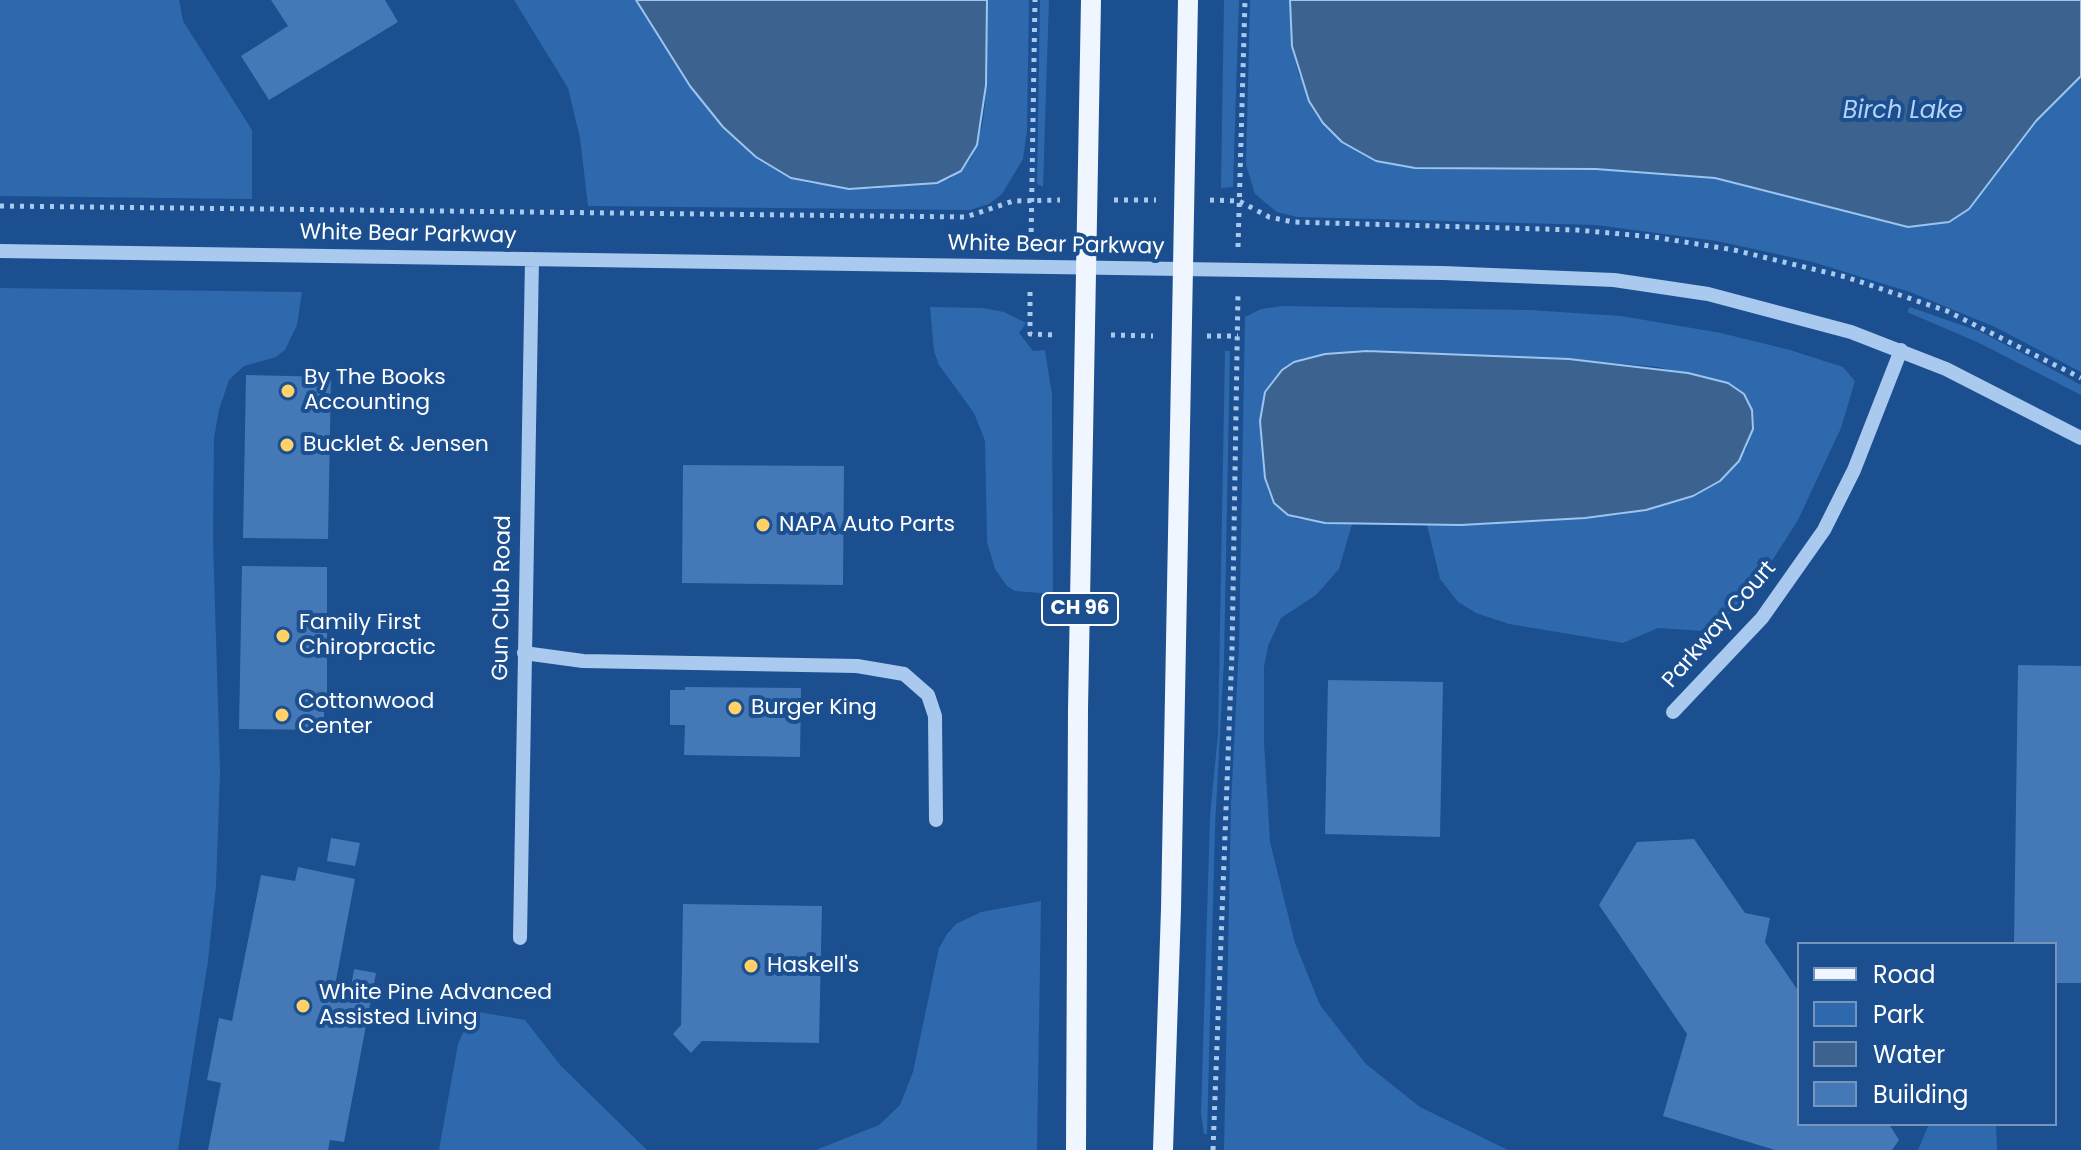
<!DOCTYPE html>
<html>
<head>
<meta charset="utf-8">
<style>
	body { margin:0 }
	#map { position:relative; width:2081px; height:1150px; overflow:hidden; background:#1b4f8f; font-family:Poppins,sans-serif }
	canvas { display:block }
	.legend { position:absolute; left:1797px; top:942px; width:260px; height:184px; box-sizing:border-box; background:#1b4f8f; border:2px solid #7695bc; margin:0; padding:10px 14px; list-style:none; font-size:24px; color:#fff }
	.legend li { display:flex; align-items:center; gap:16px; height:40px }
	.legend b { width:40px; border:2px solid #7695bc }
</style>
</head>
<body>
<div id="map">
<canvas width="2081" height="1150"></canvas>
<ul class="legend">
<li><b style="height:10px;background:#f0f6ff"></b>Road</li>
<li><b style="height:22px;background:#2e69ad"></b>Park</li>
<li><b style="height:22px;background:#3c6290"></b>Water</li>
<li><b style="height:22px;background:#4478b7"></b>Building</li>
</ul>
</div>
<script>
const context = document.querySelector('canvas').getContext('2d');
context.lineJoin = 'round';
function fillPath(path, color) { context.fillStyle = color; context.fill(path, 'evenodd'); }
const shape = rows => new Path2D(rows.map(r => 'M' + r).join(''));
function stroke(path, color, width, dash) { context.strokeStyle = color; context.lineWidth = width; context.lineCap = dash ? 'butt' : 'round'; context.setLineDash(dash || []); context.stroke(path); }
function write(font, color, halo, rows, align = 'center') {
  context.font = font + ' Poppins,sans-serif'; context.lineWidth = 8; context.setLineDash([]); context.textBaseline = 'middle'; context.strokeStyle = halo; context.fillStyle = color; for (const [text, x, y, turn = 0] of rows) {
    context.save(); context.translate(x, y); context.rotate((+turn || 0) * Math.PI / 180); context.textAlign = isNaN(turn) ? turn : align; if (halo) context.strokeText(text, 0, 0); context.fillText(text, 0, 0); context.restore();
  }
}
const green = shape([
	[0,0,179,0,183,21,252,130,252,199,0,196],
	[514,0,636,0,707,108,756,157,790,178,808,183,872,189,950,179,971,159,982,127,985,104,987,0,1029,0,1027,130,1023,159,1002,194,989,204,970,210,588,206,580,138,568,88],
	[1040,0,1049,0,1043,187,1037,184],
	[1224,0,1239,0,1233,187,1221,188],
	[1250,0,1290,0,1292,46,1299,76,1415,168,1596,169,1716,178,1908,227,1949,222,2036,121,2081,76,2081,372,1995,327,1910,292,1809,261,1717,241,1596,225,1297,217,1277,212,1255,194,1246,165],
	[0,288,302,292,297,325,285,350,276,357,244,366,229,380,219,410,214,438,213,539,220,772,216,886,208,961,178,1150,0,1150],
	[1282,306,1530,310,1621,316,1721,333,1790,350,1843,367,1855,381,1841,428,1798,520,1770,564,1724,621,1716,628,1703,631,1658,628,1623,643,1509,624,1476,613,1458,602,1440,579,1427,525,1620,515,1693,496,1720,481,1746,450,1753,429,1744,394,1736,388,1658,367,1569,359,1367,351,1308,358,1273,380,1265,392,1262,406,1268,491,1274,503,1296,519,1352,524,1339,569,1316,595,1281,618,1268,646,1264,667,1264,742,1270,842,1295,943,1320,1005,1366,1064,1420,1107,1508,1150,1224,1150,1231,805,1239,645,1245,317,1261,309],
	[930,307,982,308,1004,312,1026,323,1019,333,1033,351,1045,350,1052,395,1053,594,1015,591,1007,586,995,569,987,542,985,441,974,413,939,365,934,351],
	[1910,307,1981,332,2039,362,2081,385,2081,395,1977,342,1907,312],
	[1225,351,1230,351,1224,660,1215,827,1207,1134,1204,1134,1201,1114,1210,816,1218,734],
	[1041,901,1037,1150,816,1150,879,1125,900,1105,913,1072,939,948,947,934,956,924,981,912],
	[473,1011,525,1020,561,1066,647,1150,439,1150,458,1044],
	[1929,1124,1996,1124,1997,1150,1918,1150]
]);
const water = shape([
	[636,0,987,0,986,85,977,145,961,171,937,183,849,189,791,178,756,157,723,127,690,86,636,0],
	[1290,0,2081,0,2081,76,2036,121,1969,209,1949,222,1908,227,1715,178,1596,169,1415,168,1376,161,1342,142,1323,123,1309,101,1292,46,1290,0],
	[1367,351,1569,359,1688,373,1728,383,1744,394,1752,410,1753,429,1739,461,1720,481,1693,496,1646,510,1585,518,1461,525,1325,523,1288,515,1274,503,1265,478,1260,421,1265,392,1282,370,1294,362,1325,354,1367,351]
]);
const building = shape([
	[271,0,385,0,398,22,269,100,241,56,288,26],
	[246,375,331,377,328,539,243,538],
	[683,465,844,466,843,585,682,583],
	[242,566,327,567,327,702,324,702,324,730,239,729],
	[2018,665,2081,666,2081,983,2055,983,2055,944,2014,944],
	[1328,680,1443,682,1440,837,1325,834],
	[685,687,801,688,800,757,684,755,685,725,670,725,670,690,685,690],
	[331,838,360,843,355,866,327,861],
	[1694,839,1745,913,1770,918,1765,942,1799,992,1799,1124,1889,1124,1899,1140,1892,1150,1775,1150,1663,1116,1687,1034,1599,905,1637,842],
	[298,867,355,879,334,991,350,994,354,969,376,973,344,1142,330,1140,328,1150,208,1150,221,1083,207,1080,219,1018,232,1021,261,875,295,881],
	[683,904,822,906,819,1043,702,1041,691,1053,673,1034,681,1025]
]);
const path = shape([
	[1114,200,1156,200],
	[1210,200,1239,201,1269,217,1293,222,1577,230,1654,237,1734,250,1846,277,1947,311,2081,378],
	[0,206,966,217,1013,201,1060,200],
	[1031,242,1035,0],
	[1238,247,1245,0],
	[1030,292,1030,334,1057,335],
	[1111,335,1153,336],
	[1207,336,1238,336],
	[1213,1150,1232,652,1238,293]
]);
const minor = shape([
	[0,251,1443,273,1614,280,1708,294,1851,332,1946,369,2081,438],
	[524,653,583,661,857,666,904,674,928,695,935,716,936,820],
	[1673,712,1762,618,1824,530,1854,470,1901,350],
	[520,938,532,259]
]);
const major = shape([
	[1076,1150,1078,709,1091,0],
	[1163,1150,1171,909,1188,0]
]);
const markers = [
	[288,391,8,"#ffd166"],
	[287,445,8,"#ffd166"],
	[763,525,8,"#ffd166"],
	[283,636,8,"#ffd166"],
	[735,708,8,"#ffd166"],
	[282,715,8,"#ffd166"],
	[751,966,8,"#ffd166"],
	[303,1006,8,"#ffd166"]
];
const shields = [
	[1080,609,76]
];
const shieldNames = [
	["CH 96",1080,609]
];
const streetNames = [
	["White Bear Parkway",408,235,1],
	["White Bear Parkway",1056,246,1],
	["Gun Club Road",503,598,-89],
	["Parkway Court",1720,625,-49]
];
const poiNames = [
	["By The Books",304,378],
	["Accounting",304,403],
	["Bucklet & Jensen",303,445],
	["NAPA Auto Parts",779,525],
	["Family First",299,623],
	["Chiropractic",299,648],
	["Cottonwood",298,702],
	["Center",298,727],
	["Burger King",751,708],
	["Haskell's",767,966],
	["White Pine Advanced",319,993],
	["Assisted Living",319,1018]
];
const waterNames = [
	["Birch Lake",1903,112]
];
fillPath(green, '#2e69ad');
fillPath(water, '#3c6290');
stroke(water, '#9cc4f0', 2);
fillPath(building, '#4478b7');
stroke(path, '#a9c9ee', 5, [4, 6]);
stroke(minor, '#a9c9ee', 14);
stroke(major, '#f0f6ff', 20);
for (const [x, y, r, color] of markers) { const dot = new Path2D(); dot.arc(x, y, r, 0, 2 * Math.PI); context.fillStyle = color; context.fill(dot); stroke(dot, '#1b4f8f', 3); }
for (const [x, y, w] of shields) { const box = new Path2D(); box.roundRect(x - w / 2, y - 16, w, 32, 6); context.fillStyle = '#1b4f8f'; context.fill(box); stroke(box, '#fff', 2); }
write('bold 20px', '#fff', null, shieldNames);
write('22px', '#fff', '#1b4f8f', streetNames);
write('22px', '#fff', '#1b4f8f', poiNames, 'left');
write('italic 24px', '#b5d3f5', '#1b4f8f', waterNames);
</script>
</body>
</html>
